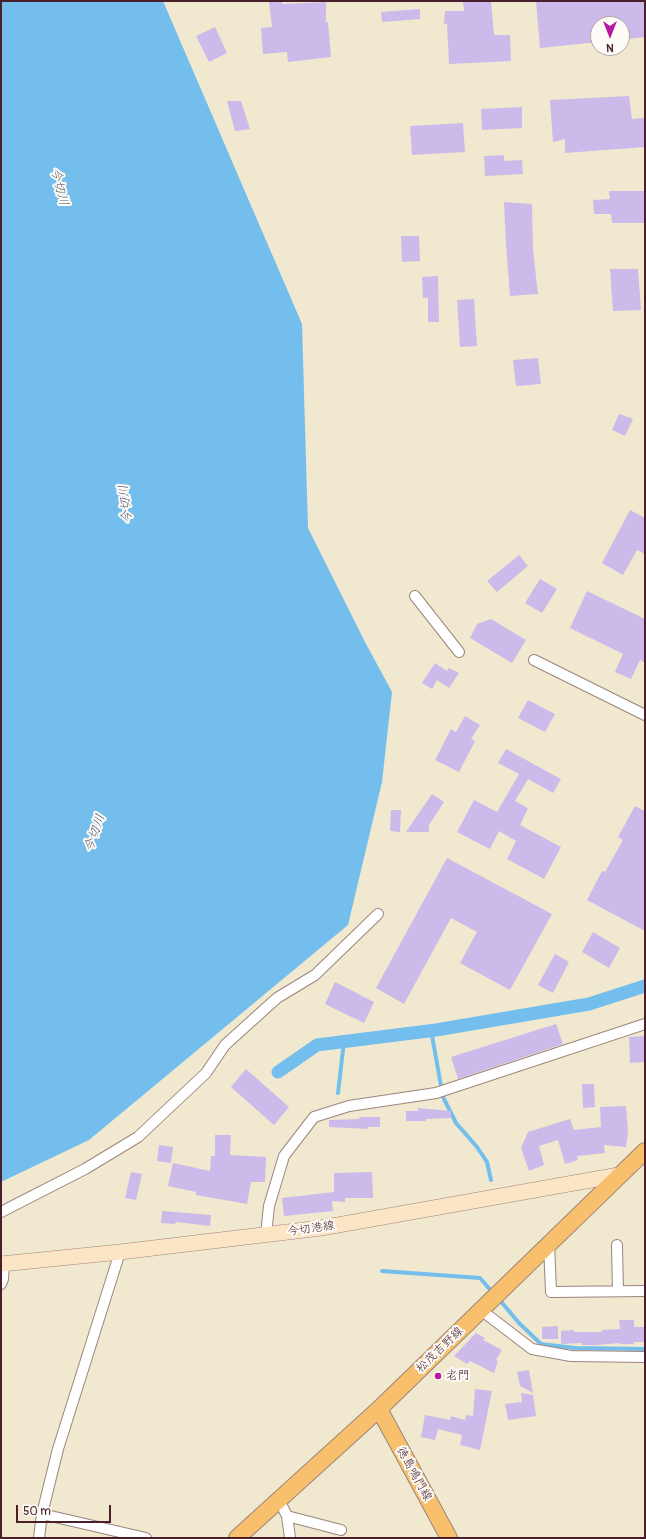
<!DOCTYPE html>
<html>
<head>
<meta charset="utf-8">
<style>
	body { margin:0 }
	#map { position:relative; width:646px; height:1539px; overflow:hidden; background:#f0e9d0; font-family:Pangolin,sans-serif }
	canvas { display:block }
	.frame { position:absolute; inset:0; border:2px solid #4a1f2b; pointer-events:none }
	.north { position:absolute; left:590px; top:16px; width:40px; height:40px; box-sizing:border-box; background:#fdfcf7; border:1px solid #b5a4a5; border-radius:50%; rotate:180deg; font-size:11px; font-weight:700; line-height:16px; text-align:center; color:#4a1f2b }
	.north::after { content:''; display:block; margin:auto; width:14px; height:18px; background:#b5179e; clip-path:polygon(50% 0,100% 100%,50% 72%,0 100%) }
	.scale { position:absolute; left:16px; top:1505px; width:95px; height:18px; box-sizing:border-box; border:2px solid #4a1f2b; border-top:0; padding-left:5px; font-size:12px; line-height:14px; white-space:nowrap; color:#4a1f2b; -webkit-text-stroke:3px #fdfcf7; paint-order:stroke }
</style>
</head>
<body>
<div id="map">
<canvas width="646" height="1539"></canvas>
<div class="frame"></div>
<div class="north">N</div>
<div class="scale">50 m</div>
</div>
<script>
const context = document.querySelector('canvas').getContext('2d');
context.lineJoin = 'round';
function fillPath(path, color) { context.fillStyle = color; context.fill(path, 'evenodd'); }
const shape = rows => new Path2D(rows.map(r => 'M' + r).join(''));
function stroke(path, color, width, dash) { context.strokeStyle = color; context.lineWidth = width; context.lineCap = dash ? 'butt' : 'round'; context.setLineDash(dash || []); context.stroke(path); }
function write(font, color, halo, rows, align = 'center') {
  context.font = font + ' Pangolin,"Klee One",sans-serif'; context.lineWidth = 4; context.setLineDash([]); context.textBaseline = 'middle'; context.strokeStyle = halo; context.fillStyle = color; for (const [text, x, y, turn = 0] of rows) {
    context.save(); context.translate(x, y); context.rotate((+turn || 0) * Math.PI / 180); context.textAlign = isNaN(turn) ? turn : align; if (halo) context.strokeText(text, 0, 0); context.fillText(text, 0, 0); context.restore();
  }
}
const water = shape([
	[1,1,163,1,302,324,308,528,365,642,392,692,382,782,348,925,89,1140,1,1182]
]);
const stream = shape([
	[431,1030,443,1097,456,1123,477,1147,487,1162,491,1180],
	[338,1093,344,1041],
	[382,1271,480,1278,493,1293],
	[498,1298,519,1323,541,1344,575,1348,645,1349]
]);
const canal = shape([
	[278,1072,317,1045,436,1030,589,1004,645,986]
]);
const building = shape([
	[269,1,282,1,282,4,326,2,326,22,328,22,331,57,288,62,287,52,263,54,261,28,272,27],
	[463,1,491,1,494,35,510,35,511,61,449,64,447,24,444,24,445,11,464,11],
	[536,1,645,1,645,37,628,39,626,24,598,24,598,42,540,48],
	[420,9,420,19,382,22,381,12],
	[215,27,227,53,209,62,196,36],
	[629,96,632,119,645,118,645,147,565,153,565,139,553,142,550,100],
	[227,101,241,101,250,129,235,131],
	[522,107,522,128,482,130,481,109],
	[463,123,465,152,412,155,410,126],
	[504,155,504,161,522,160,523,174,485,176,484,156],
	[609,191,645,191,645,223,612,223,611,214,594,214,593,200,610,199],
	[504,202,532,204,533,250,538,294,510,296,506,245],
	[401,236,419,236,420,261,402,262],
	[610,269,638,269,641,310,613,311],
	[438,276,439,322,428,322,428,298,423,298,422,277],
	[474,299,477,346,460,347,457,300],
	[538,358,541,384,516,386,513,360],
	[619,414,633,419,625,436,612,430],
	[630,510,645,518,645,554,637,550,623,575,602,563],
	[519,555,528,566,497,592,487,581],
	[540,579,557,589,542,613,525,603],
	[587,591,645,619,645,663,640,660,631,679,615,672,623,654,570,628],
	[491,619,526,640,512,663,470,638,477,624],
	[435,663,447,671,449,668,459,673,449,688,437,680,432,689,422,683],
	[528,700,555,714,545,732,518,718],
	[465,716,480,725,471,739,475,741,459,772,435,760,451,729,456,732],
	[506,749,561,779,553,793,528,779,515,801,528,808,520,825,561,847,544,879,507,859,516,841,499,831,490,849,457,832,474,800,497,812,519,774,498,763],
	[432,794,444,802,429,825,429,832,406,832],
	[635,806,645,811,645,931,587,900,602,871,605,872,623,840,618,837],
	[391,810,401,810,400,832,390,831],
	[447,858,552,914,510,990,460,963,477,932,451,918,404,1004,376,988],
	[593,932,620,948,609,968,582,952],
	[555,954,569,962,553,993,538,985],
	[335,982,374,1002,364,1023,325,1004],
	[556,1024,563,1044,458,1079,451,1057],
	[645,1036,645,1062,630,1063,629,1037],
	[246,1069,289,1107,274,1125,231,1087],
	[582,1084,594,1084,595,1107,583,1108],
	[626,1106,628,1131,626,1147,604,1145,605,1153,577,1156,578,1160,565,1164,558,1140,539,1146,544,1165,529,1171,521,1148,528,1132,570,1119,574,1130,601,1127,600,1107],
	[418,1108,451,1111,451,1118,426,1119,426,1121,406,1121,406,1111,418,1111],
	[360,1117,380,1117,380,1127,368,1127,368,1129,329,1127,329,1120,359,1119],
	[215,1135,231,1135,230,1155,266,1157,265,1182,251,1182,247,1204,196,1195,196,1192,168,1186,173,1163,210,1171,211,1156,215,1156],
	[159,1145,173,1147,171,1163,157,1161],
	[131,1172,142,1174,136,1200,125,1198],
	[372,1172,373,1198,345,1198,345,1202,332,1201,333,1211,284,1216,282,1198,334,1192,334,1173],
	[162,1211,211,1215,210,1226,176,1222,175,1224,161,1223],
	[619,1320,634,1320,634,1327,645,1327,645,1342,634,1342,634,1344,620,1344,620,1343,597,1345,582,1345,582,1343,561,1344,561,1331,574,1330,574,1332,602,1332,602,1330,620,1329],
	[558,1326,558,1339,542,1339,542,1327],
	[476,1333,485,1338,483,1340,502,1350,496,1360,498,1361,494,1373,470,1361,467,1364,454,1356],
	[529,1370,533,1393,520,1386,517,1372],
	[475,1389,492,1391,480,1450,460,1445,462,1435,438,1429,435,1440,421,1437,425,1415,450,1420,451,1416,465,1420,466,1415,473,1416],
	[521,1393,533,1395,536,1416,508,1420,505,1404,522,1402]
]);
const minor = shape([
	[415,596,459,652],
	[534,660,645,715],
	[1,1212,85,1169,138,1137,206,1073,225,1045,277,998,315,975,378,914],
	[266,1235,269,1206,284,1156,314,1117,349,1106,436,1093,645,1024],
	[549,1244,551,1292,645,1291],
	[617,1245,618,1291],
	[1,1284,3,1279,4,1263],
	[481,1310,532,1349,571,1356,645,1357],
	[279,1500,287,1516,290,1538],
	[42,1514,146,1538],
	[287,1516,341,1530],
	[39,1538,42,1514,58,1449,120,1252]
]);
const secondary = shape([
	[1,1264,120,1252,321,1228,619,1175]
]);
const primary = shape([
	[379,1409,449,1538],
	[237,1538,379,1409,645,1151]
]);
const markers = [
	[438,1376,4,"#b5179e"]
];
const streetNames = [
	["今切港線",311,1229,-8],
	["松茂吉野線",440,1350,-44],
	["徳島鳴門線",414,1474,61]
];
const poiNames = [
	["老門",446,1376]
];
const waterNames = [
	["今切川",59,187,76],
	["今切川",126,504,-97],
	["今切川",95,833,-70]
];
fillPath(water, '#74beed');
stroke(stream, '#74beed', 4);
stroke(canal, '#74beed', 13);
fillPath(building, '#ccbaea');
stroke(minor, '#9d847e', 12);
stroke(secondary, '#9d847e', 16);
stroke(primary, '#9d847e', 18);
stroke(minor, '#fff', 10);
stroke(secondary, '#fce5c4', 15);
stroke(primary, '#f8bf6c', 16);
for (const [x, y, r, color] of markers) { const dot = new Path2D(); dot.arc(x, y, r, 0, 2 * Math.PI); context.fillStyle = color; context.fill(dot); stroke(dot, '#fdfcf7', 1.5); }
write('12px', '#4a1f2b', '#fdfcf7', streetNames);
write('12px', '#4a1f2b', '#fdfcf7', poiNames, 'left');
write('italic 13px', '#59576f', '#fdfcf7', waterNames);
</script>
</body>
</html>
